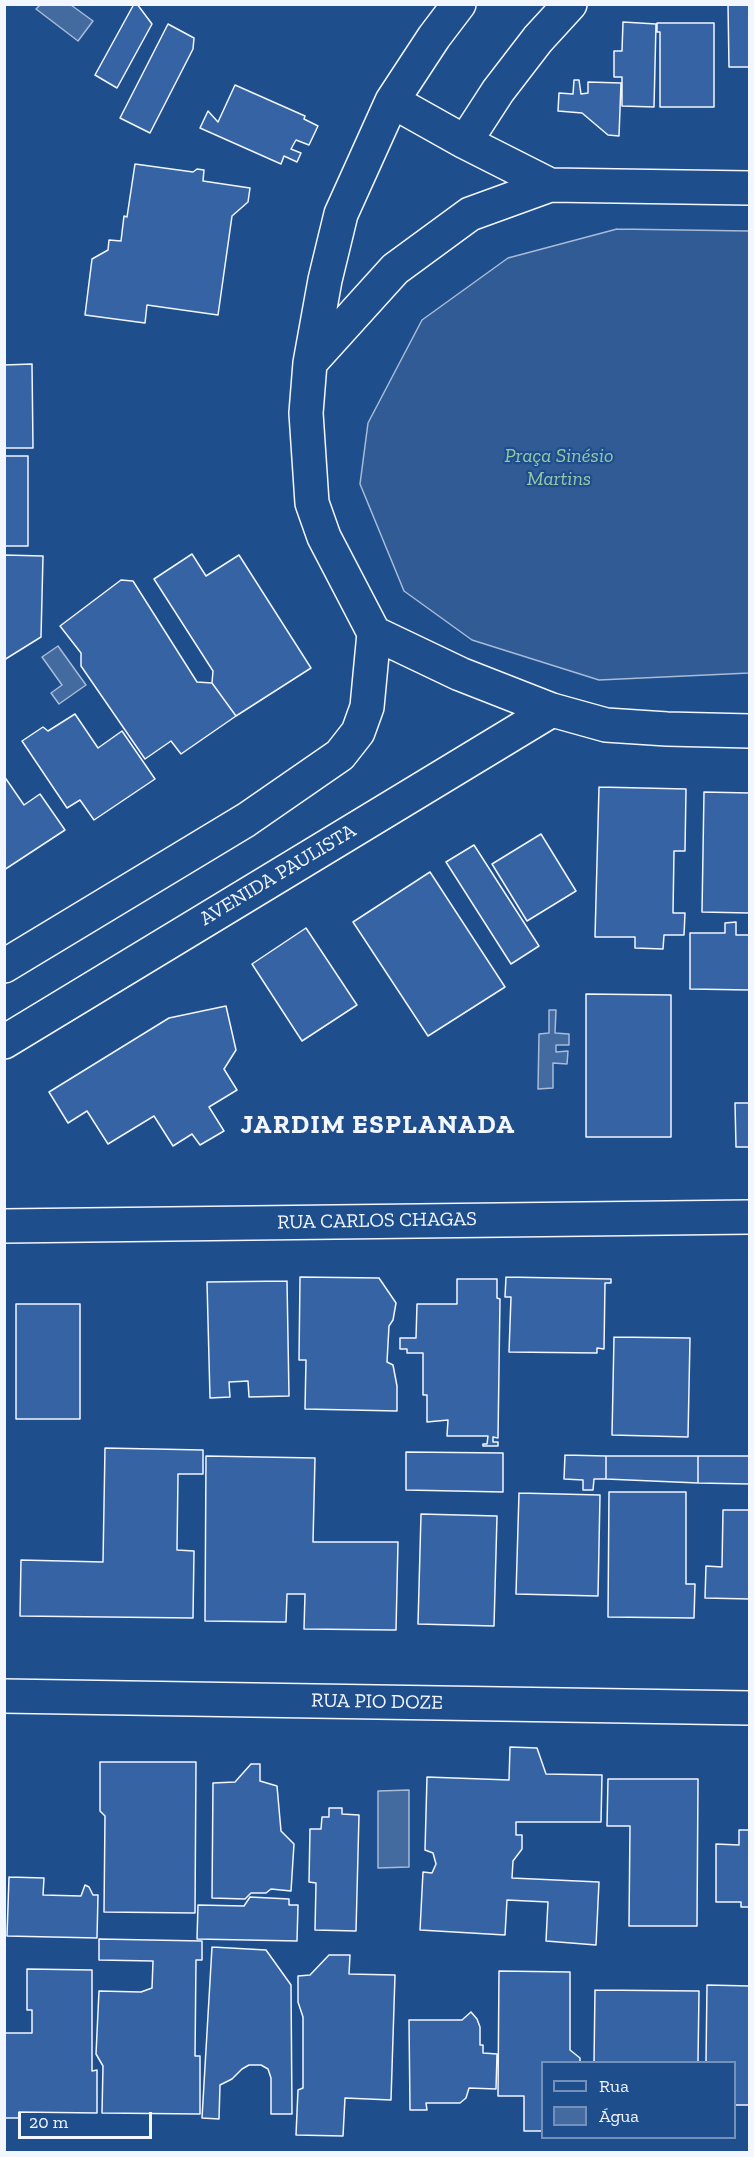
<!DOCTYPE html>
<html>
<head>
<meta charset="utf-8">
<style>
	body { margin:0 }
	#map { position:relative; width:754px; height:2157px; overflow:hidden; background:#1f4e8c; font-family:"Zilla Slab",serif }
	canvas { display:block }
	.frame { position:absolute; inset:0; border:6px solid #f2f6ff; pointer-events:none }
	.legend { position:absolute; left:541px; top:2061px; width:195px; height:78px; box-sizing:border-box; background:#1f4e8c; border:2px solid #7391ba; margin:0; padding:8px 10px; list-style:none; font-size:18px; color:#f2f6ff }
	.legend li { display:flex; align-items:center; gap:12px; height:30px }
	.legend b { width:30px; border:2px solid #7391ba }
	.scale { position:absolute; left:18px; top:2112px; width:134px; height:27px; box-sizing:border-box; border:3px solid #f2f6ff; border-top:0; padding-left:8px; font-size:18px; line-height:21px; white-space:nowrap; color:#f2f6ff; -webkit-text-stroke:4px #1f4e8c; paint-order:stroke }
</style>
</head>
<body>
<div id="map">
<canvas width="754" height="2157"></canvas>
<div class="frame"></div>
<ul class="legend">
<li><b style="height:8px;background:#1f4e8c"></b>Rua</li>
<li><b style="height:16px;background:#446ba0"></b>Água</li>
</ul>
<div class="scale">20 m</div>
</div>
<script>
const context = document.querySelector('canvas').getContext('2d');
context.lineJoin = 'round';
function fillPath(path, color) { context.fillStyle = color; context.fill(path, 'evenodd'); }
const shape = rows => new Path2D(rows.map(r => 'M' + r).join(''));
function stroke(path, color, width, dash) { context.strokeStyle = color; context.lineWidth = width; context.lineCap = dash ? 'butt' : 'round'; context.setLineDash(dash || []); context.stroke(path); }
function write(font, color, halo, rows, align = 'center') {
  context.font = font + ' "Zilla Slab",serif'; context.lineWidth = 4.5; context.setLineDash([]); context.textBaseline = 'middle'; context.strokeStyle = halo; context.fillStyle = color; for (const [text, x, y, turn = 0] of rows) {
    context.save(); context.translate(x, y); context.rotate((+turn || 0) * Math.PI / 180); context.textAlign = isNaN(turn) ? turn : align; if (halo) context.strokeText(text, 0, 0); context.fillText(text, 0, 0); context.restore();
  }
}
const built = shape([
	[617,229,749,231,749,673,599,680,472,640,404,591,360,484,368,423,422,320,508,258,617,229]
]);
const water = shape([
	[40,5,71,5,93,21,78,41,36,9,40,5],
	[58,646,86,685,59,704,51,693,62,685,42,657,58,646],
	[549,1010,556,1010,555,1033,569,1034,569,1045,556,1045,556,1052,568,1051,567,1064,553,1063,553,1088,538,1089,539,1034,549,1033,549,1010],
	[409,1790,409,1867,378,1868,378,1791,409,1790]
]);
const building = shape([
	[134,4,137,4,152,24,117,88,95,75,134,4],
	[728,4,750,4,750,67,729,67,728,4],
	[623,22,656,24,654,107,622,106,622,77,614,77,614,51,622,51,623,22],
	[657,23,714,23,714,107,660,107,660,32,657,32,657,23],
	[168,24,194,38,193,49,150,133,120,118,168,24],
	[574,80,579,80,581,94,588,93,588,82,621,83,619,136,608,135,582,113,558,111,559,93,573,94,574,80],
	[235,85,305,116,304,119,318,126,309,145,296,140,291,149,301,153,297,162,284,156,281,164,200,128,208,111,218,122,235,85],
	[135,164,193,172,197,169,204,170,203,181,250,188,248,202,232,216,218,315,147,305,145,323,85,315,92,259,108,250,109,240,121,241,124,216,127,217,135,164],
	[32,364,33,448,4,448,4,365,32,364],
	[4,456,28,456,28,546,4,546,4,456],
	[192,554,206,576,239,555,311,668,236,716,212,683,213,671,154,579,192,554],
	[4,555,43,556,41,637,4,660,4,555],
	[121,580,133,581,197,682,212,683,236,716,181,754,171,741,145,759,81,666,81,653,60,626,121,580],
	[75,714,98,748,122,731,155,779,94,820,80,800,67,808,22,741,43,727,48,731,75,714],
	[4,776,24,805,40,794,65,830,4,870,4,776],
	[599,787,686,789,685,851,674,851,673,913,685,913,684,935,664,935,663,949,635,948,635,937,595,937,599,787],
	[704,792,750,793,749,913,702,912,704,792],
	[541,834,576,891,527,921,492,864,541,834],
	[474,845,539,946,511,964,446,862,474,845],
	[430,872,505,987,428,1036,353,922,430,872],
	[736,922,736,935,750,935,750,990,690,989,690,933,725,933,725,923,736,922],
	[306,928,357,1005,302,1041,252,964,306,928],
	[586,994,671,995,671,1137,586,1137,586,994],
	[226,1006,236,1050,224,1069,237,1090,209,1107,224,1131,200,1145,192,1134,173,1146,154,1116,108,1144,87,1111,68,1123,49,1092,169,1018,226,1006],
	[735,1103,750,1103,750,1147,736,1147,735,1103],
	[300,1277,379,1278,396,1303,393,1320,389,1326,387,1362,393,1365,397,1386,397,1411,305,1409,306,1360,299,1360,300,1277],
	[506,1277,611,1279,611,1283,605,1283,604,1349,597,1348,597,1353,509,1352,511,1297,505,1297,506,1277],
	[457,1279,497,1279,497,1298,500,1299,498,1438,493,1437,493,1442,498,1442,498,1446,483,1446,483,1444,487,1444,488,1436,447,1436,448,1420,427,1422,427,1395,423,1395,423,1353,407,1353,407,1349,400,1349,400,1338,416,1338,417,1304,457,1304,457,1279],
	[287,1281,289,1396,249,1397,248,1381,229,1382,230,1397,210,1398,207,1282,287,1281],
	[16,1304,80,1304,80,1419,16,1419,16,1304],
	[614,1337,690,1338,688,1437,612,1435,614,1337],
	[105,1448,203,1450,203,1474,178,1474,177,1550,194,1551,193,1618,20,1616,21,1560,103,1562,105,1448],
	[406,1452,503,1453,503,1492,406,1490,406,1452],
	[565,1455,606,1456,606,1479,594,1479,593,1490,583,1490,583,1480,564,1479,565,1455],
	[206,1456,315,1458,313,1542,398,1542,396,1630,304,1629,305,1594,287,1594,286,1622,205,1621,206,1456],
	[606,1456,698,1456,698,1483,606,1479,606,1456],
	[698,1456,750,1456,750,1484,698,1483,698,1456],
	[609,1492,686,1492,686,1584,695,1584,694,1618,608,1617,609,1492],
	[519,1493,600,1495,598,1596,516,1594,519,1493],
	[723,1510,750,1510,750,1599,705,1598,706,1566,722,1567,723,1510],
	[421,1514,497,1516,494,1626,418,1624,421,1514],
	[510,1747,537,1748,546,1774,602,1775,601,1822,516,1822,516,1835,522,1835,522,1849,513,1861,512,1878,599,1882,596,1945,546,1941,548,1902,507,1900,505,1935,420,1930,423,1872,432,1873,436,1864,433,1853,425,1850,427,1777,509,1780,510,1747],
	[100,1762,196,1762,195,1913,104,1912,105,1816,100,1811,100,1762],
	[251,1764,260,1764,260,1781,277,1786,281,1831,294,1844,291,1891,271,1889,266,1893,251,1893,245,1899,212,1898,213,1783,235,1782,251,1764],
	[608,1779,698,1779,697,1926,629,1926,630,1826,607,1826,608,1779],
	[329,1808,342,1808,342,1814,359,1815,356,1931,315,1930,316,1883,309,1882,310,1829,321,1829,322,1817,329,1817,329,1808],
	[739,1830,750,1830,750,1907,741,1907,741,1902,716,1902,716,1844,739,1845,739,1830],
	[9,1877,44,1878,43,1895,81,1896,85,1885,89,1887,93,1895,98,1895,97,1938,7,1936,9,1877],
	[250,1897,289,1899,289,1905,298,1905,297,1941,197,1939,198,1905,244,1906,250,1897],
	[99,1939,202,1941,202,1960,196,1960,195,2056,200,2056,200,2114,102,2113,103,2066,96,2054,99,1991,141,1992,152,1988,153,1961,99,1960,99,1939],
	[212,1947,266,1950,291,1985,292,2114,271,2114,271,2078,268,2069,261,2065,249,2065,242,2069,232,2079,220,2085,219,2119,202,2118,212,1947],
	[329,1955,350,1955,349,1974,395,1975,391,2100,345,2098,343,2136,296,2135,298,2090,303,2088,303,2017,298,2002,298,1976,310,1975,329,1955],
	[27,1969,92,1970,92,2071,97,2070,97,2113,19,2112,19,2118,4,2118,4,2033,32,2033,32,2010,27,2010,27,1969],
	[499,1971,570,1972,570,2050,580,2058,580,2062,542,2062,542,2131,524,2131,524,2096,498,2096,499,1971],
	[707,1985,750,1986,750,2105,734,2105,734,2062,706,2062,707,1985],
	[595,1990,699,1991,698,2062,594,2062,595,1990],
	[471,2012,477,2019,480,2027,480,2045,483,2045,483,2053,497,2054,496,2089,469,2088,466,2098,460,2103,426,2103,427,2110,410,2110,409,2020,462,2020,471,2012]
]);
const minor = shape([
	[392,101,465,142,498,91,538,39,570,4],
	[465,142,550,185],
	[310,363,395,269,470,214,550,185,750,188],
	[374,633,324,537,312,503,306,413,310,363,325,280,341,214,392,101,434,37,459,4],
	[374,633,460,674,552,710,606,725,667,729,750,731],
	[4,966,246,820,340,755,358,732,367,707,374,633],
	[4,1042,552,710],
	[4,1226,750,1217],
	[4,1696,750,1708]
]);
const parkNames = [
	["Praça Sinésio",559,456],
	["Martins",559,479]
];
const streetNames = [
	["AVENIDA PAULISTA",278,875,-31],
	["RUA CARLOS CHAGAS",377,1221,-1],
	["RUA PIO DOZE",377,1702,1]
];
const districtNames = [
	["JARDIM ESPLANADA",378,1126]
];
fillPath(built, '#305b95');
stroke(built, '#a8bbd7', 1.5);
fillPath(water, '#446ba0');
stroke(water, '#a8bbd7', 1.5);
fillPath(building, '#3563a3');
stroke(building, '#f2f6ff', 1.5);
stroke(minor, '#f2f6ff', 36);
stroke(minor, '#1f4e8c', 33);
write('italic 20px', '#97c8a6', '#1f4e8c', parkNames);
write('20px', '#f2f6ff', '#1f4e8c', streetNames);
context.letterSpacing = '1.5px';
write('bold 26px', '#f2f6ff', '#1f4e8c', districtNames);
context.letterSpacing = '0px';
</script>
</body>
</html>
